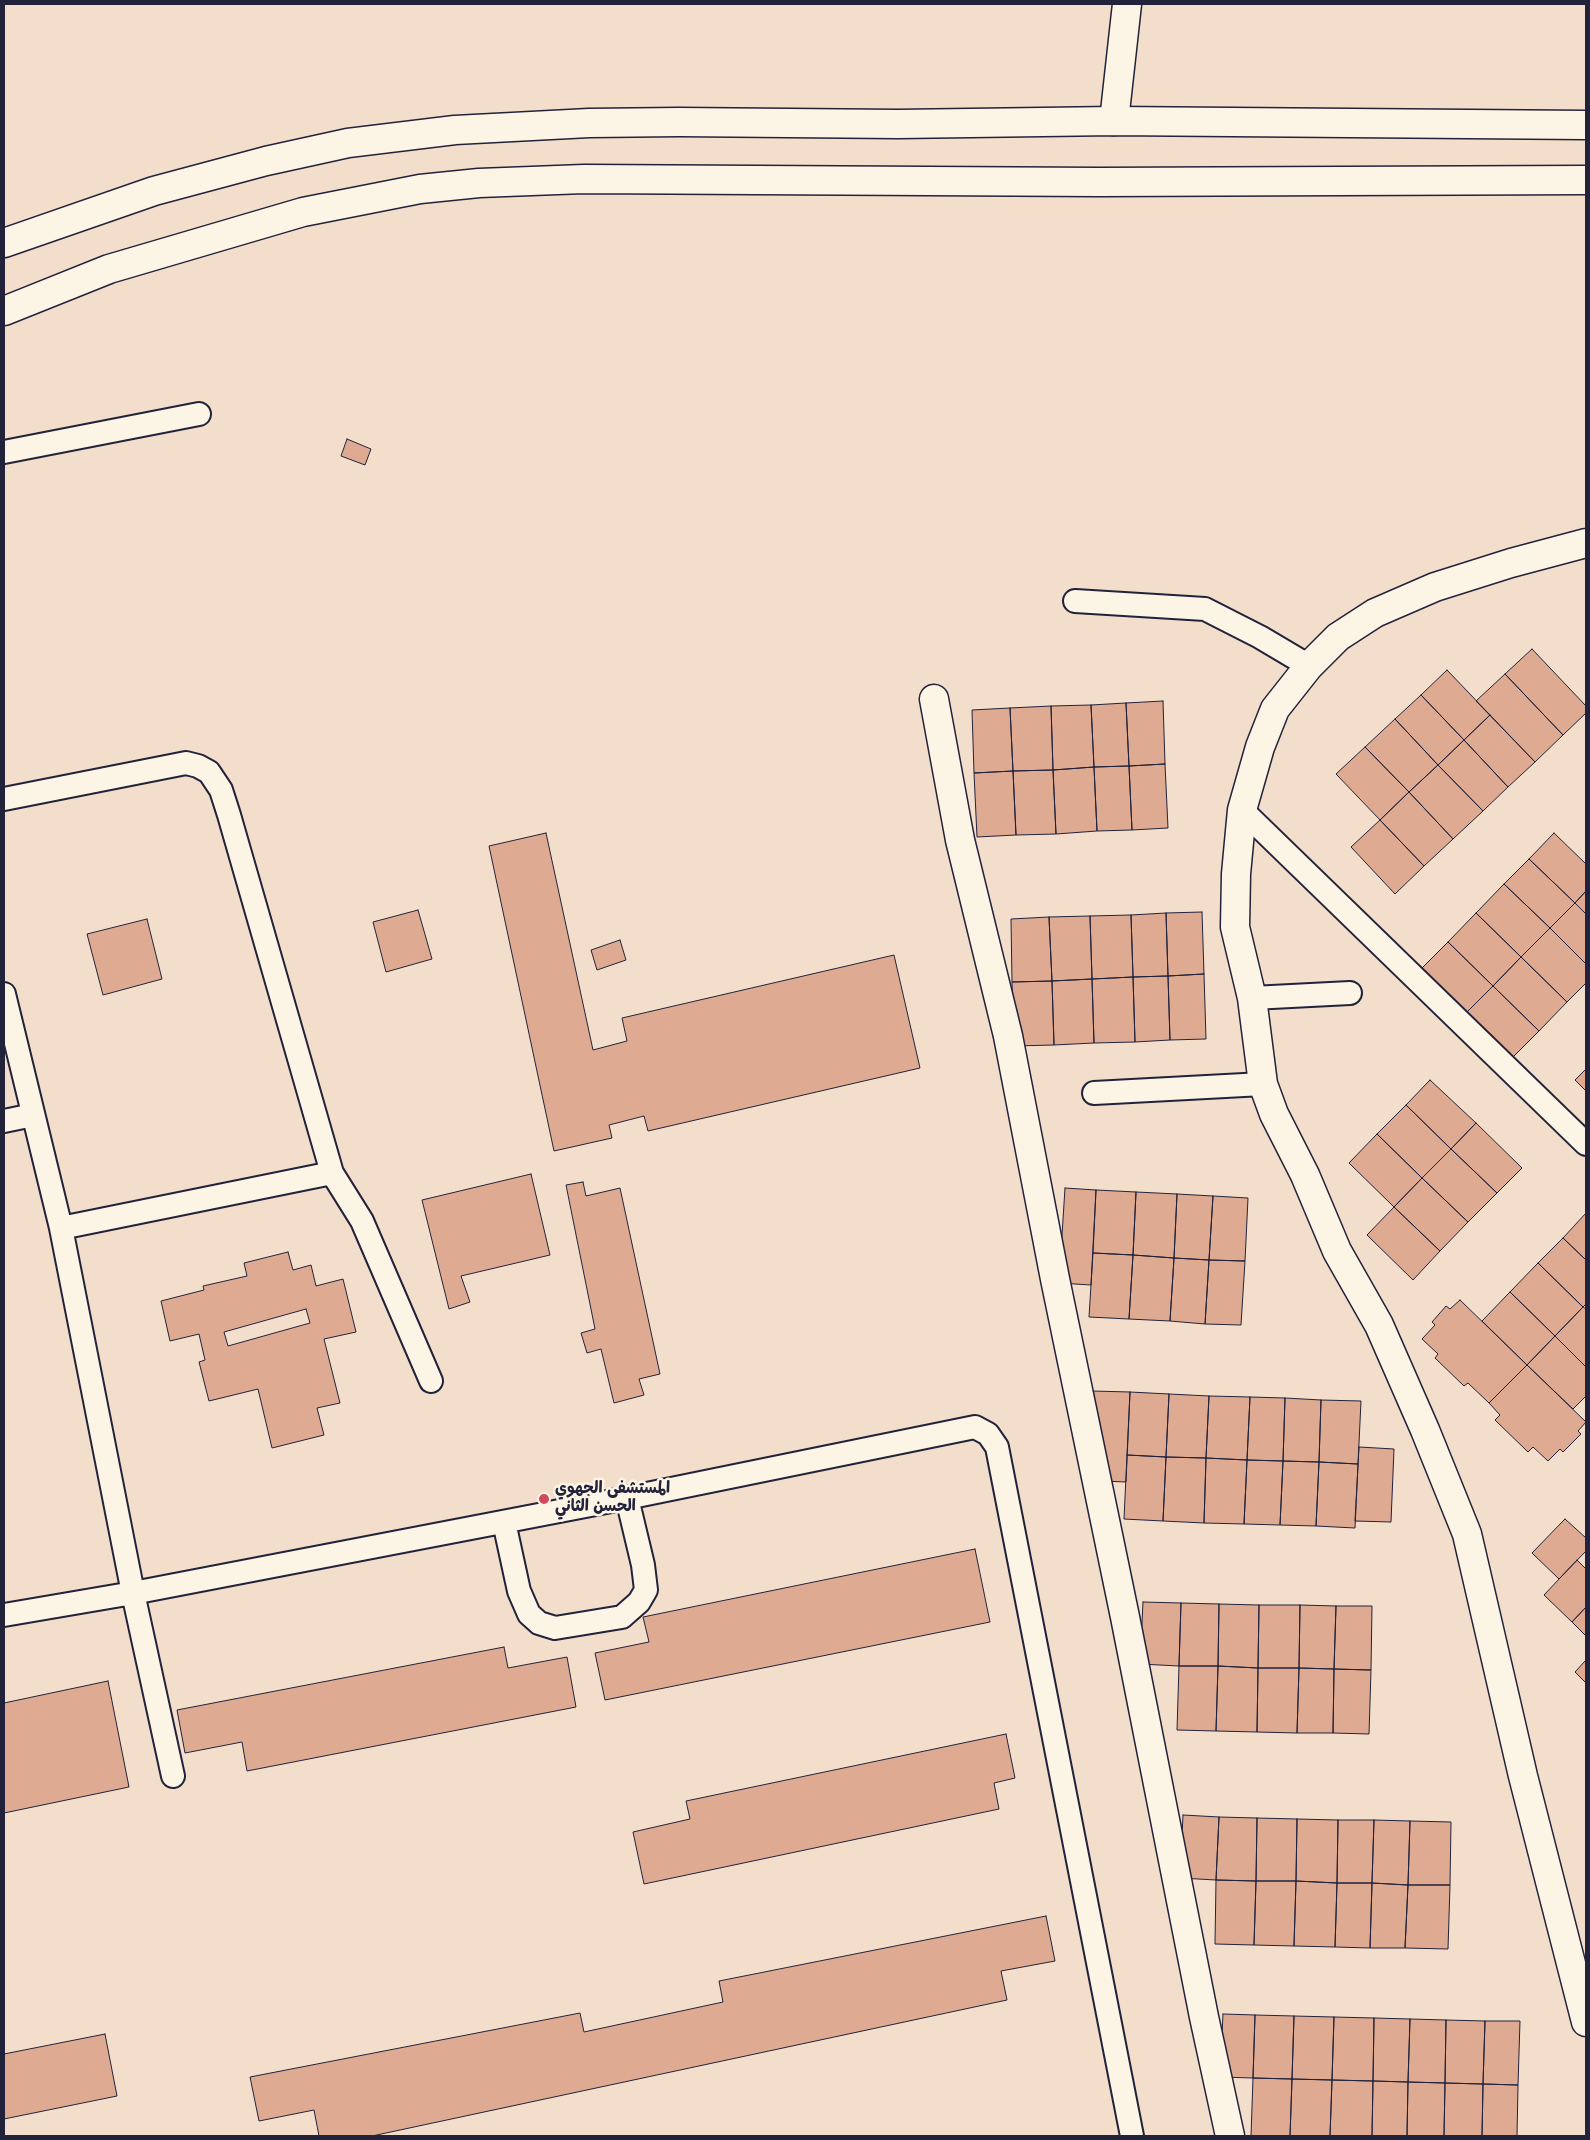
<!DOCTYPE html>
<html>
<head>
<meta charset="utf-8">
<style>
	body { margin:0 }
	#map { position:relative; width:1590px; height:2140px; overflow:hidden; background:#f3decc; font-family:Mynerve,sans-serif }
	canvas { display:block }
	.frame { position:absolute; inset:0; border:5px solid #22223b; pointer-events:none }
</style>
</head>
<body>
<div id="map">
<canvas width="1590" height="2140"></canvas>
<div class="frame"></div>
</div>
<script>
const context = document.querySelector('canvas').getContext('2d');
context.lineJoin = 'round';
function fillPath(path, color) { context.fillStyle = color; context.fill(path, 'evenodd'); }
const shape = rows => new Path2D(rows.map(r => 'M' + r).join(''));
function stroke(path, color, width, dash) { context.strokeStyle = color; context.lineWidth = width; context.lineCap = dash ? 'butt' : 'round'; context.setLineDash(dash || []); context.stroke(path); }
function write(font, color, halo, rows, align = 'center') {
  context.font = font + ' Mynerve,"Playpen Sans Arabic",sans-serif'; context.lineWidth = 5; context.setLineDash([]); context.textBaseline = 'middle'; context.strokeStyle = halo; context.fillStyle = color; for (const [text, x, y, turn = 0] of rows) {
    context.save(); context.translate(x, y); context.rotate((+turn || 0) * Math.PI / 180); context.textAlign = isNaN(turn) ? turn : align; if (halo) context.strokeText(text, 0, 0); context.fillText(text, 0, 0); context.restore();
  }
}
const building = shape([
	[347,439,371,449,365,465,341,456,347,439],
	[1532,649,1586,706,1586,713,1563,735,1505,674,1532,649],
	[1447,670,1490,715,1464,740,1421,695,1447,670],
	[1505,674,1563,735,1535,762,1476,701,1505,674],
	[1421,695,1464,740,1438,765,1395,719,1421,695],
	[1163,701,1165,764,1129,766,1126,703,1163,701],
	[1126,703,1129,766,1094,767,1091,705,1126,703],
	[1091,705,1094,767,1053,770,1051,706,1091,705],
	[1051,706,1053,770,1013,771,1010,708,1051,706],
	[1010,708,1013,771,974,773,972,710,1010,708],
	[1490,715,1535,762,1508,787,1464,740,1490,715],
	[1395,719,1438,765,1409,792,1365,747,1395,719],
	[1464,740,1508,787,1483,811,1438,765,1464,740],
	[1365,747,1409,792,1380,820,1336,774,1365,747],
	[1165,764,1168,828,1132,830,1129,766,1165,764],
	[1438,765,1483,811,1453,839,1409,792,1438,765],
	[1129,766,1132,830,1097,831,1094,767,1129,766],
	[1094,767,1097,831,1056,834,1053,770,1094,767],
	[1053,770,1056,834,1016,835,1013,771,1053,770],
	[1013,771,1016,835,977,837,974,773,1013,771],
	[1409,792,1453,839,1424,866,1380,820,1409,792],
	[1380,820,1424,866,1395,894,1351,847,1380,820],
	[546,833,593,1050,627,1041,622,1018,894,955,920,1068,648,1131,644,1116,609,1125,612,1138,554,1151,489,846,546,833],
	[1554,833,1586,864,1586,891,1575,903,1529,859,1554,833],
	[1529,859,1575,903,1550,928,1504,884,1529,859],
	[1504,884,1550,928,1521,957,1476,913,1504,884],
	[1586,891,1586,914,1575,903,1586,891],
	[1575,903,1586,914,1586,964,1550,928,1575,903],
	[418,910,432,959,386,972,373,922,418,910],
	[1202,912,1204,974,1168,976,1166,913,1202,912],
	[1166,913,1168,976,1133,977,1131,915,1166,913],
	[1476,913,1521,957,1493,986,1448,942,1476,913],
	[1131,915,1133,977,1092,979,1090,916,1131,915],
	[1090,916,1092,979,1052,981,1049,917,1090,916],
	[1049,917,1052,981,1012,982,1011,919,1049,917],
	[147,919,162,979,103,995,87,934,147,919],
	[1550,928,1586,964,1586,983,1567,1002,1521,957,1550,928],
	[620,940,626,960,597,970,591,950,620,940],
	[1448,942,1493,986,1465,1014,1421,969,1448,942],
	[1521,957,1567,1002,1539,1031,1493,986,1521,957],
	[1204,974,1206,1039,1170,1040,1168,976,1204,974],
	[1168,976,1170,1040,1135,1042,1133,977,1168,976],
	[1133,977,1135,1042,1094,1043,1092,979,1133,977],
	[1092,979,1094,1043,1054,1045,1052,981,1092,979],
	[1052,981,1054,1045,1014,1046,1012,982,1052,981],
	[1493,986,1539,1031,1511,1059,1465,1014,1493,986],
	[1586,1069,1586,1091,1575,1080,1586,1069],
	[1430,1080,1476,1123,1451,1149,1406,1105,1430,1080],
	[1406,1105,1451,1149,1422,1178,1377,1134,1406,1105],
	[1476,1123,1522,1168,1497,1193,1451,1149,1476,1123],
	[1377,1134,1422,1178,1394,1207,1349,1163,1377,1134],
	[1451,1149,1497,1193,1468,1222,1422,1178,1451,1149],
	[531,1174,550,1255,461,1276,470,1302,449,1309,422,1200,531,1174],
	[1422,1178,1468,1222,1440,1251,1394,1207,1422,1178],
	[583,1182,586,1196,620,1188,660,1374,639,1379,644,1395,614,1403,601,1349,587,1353,581,1333,595,1329,566,1185,583,1182],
	[1065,1188,1096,1190,1091,1285,1059,1283,1065,1188],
	[1096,1190,1136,1192,1133,1255,1093,1253,1096,1190],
	[1136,1192,1177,1194,1174,1258,1133,1255,1136,1192],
	[1177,1194,1213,1196,1209,1260,1174,1258,1177,1194],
	[1213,1196,1248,1198,1245,1261,1209,1260,1213,1196],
	[1394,1207,1440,1251,1413,1280,1367,1235,1394,1207],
	[1586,1213,1586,1260,1563,1238,1586,1213],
	[1563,1238,1586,1260,1586,1304,1583,1307,1538,1263,1563,1238],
	[288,1252,293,1270,311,1265,316,1286,343,1279,356,1332,324,1339,340,1403,317,1408,324,1435,272,1448,258,1389,209,1401,199,1362,205,1360,199,1334,170,1341,161,1301,204,1290,203,1286,247,1276,244,1263,288,1252],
	[306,1309,310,1323,228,1346,224,1332,306,1309],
	[1093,1253,1133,1255,1129,1319,1089,1317,1093,1253],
	[1133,1255,1174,1258,1170,1321,1129,1319,1133,1255],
	[1174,1258,1209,1260,1205,1324,1170,1321,1174,1258],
	[1209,1260,1245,1261,1241,1325,1205,1324,1209,1260],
	[1538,1263,1583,1307,1555,1336,1510,1292,1538,1263],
	[1510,1292,1555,1336,1527,1365,1482,1321,1510,1292],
	[1460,1300,1527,1365,1489,1403,1468,1383,1464,1386,1435,1358,1438,1354,1422,1339,1435,1325,1432,1322,1446,1306,1450,1309,1460,1300],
	[1583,1307,1586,1309,1586,1367,1555,1336,1583,1307],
	[1555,1336,1586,1367,1586,1396,1573,1409,1527,1365,1555,1336],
	[1527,1365,1586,1422,1578,1431,1581,1434,1563,1452,1560,1449,1548,1461,1533,1447,1528,1452,1495,1420,1500,1415,1489,1403,1527,1365],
	[1092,1391,1130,1392,1126,1482,1101,1481,1091,1439,1092,1391],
	[1130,1392,1169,1394,1166,1457,1127,1455,1130,1392],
	[1169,1394,1209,1396,1206,1458,1166,1457,1169,1394],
	[1209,1396,1250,1397,1247,1460,1206,1458,1209,1396],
	[1250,1397,1285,1398,1283,1461,1247,1460,1250,1397],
	[1285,1398,1321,1400,1319,1462,1283,1461,1285,1398],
	[1321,1400,1361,1401,1358,1464,1319,1462,1321,1400],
	[1359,1447,1394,1449,1391,1522,1355,1521,1359,1447],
	[1127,1455,1166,1457,1163,1521,1124,1519,1127,1455],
	[1166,1457,1206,1458,1204,1523,1163,1521,1166,1457],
	[1206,1458,1247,1460,1244,1524,1204,1523,1206,1458],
	[1247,1460,1283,1461,1280,1525,1244,1524,1247,1460],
	[1283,1461,1319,1462,1316,1526,1280,1525,1283,1461],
	[1319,1462,1358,1464,1355,1528,1316,1526,1319,1462],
	[1565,1519,1586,1538,1586,1551,1559,1579,1532,1553,1565,1519],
	[975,1549,990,1622,605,1700,595,1653,649,1642,643,1617,975,1549],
	[1577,1560,1586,1569,1586,1607,1572,1622,1544,1595,1577,1560],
	[1143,1602,1181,1603,1179,1666,1140,1664,1143,1602],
	[1181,1603,1219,1604,1218,1666,1179,1666,1181,1603],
	[1219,1604,1259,1605,1258,1668,1218,1666,1219,1604],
	[1259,1605,1300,1605,1299,1668,1258,1668,1259,1605],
	[1300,1605,1336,1606,1334,1669,1299,1668,1300,1605],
	[1336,1606,1372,1606,1371,1670,1334,1669,1336,1606],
	[1586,1607,1586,1636,1572,1622,1586,1607],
	[504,1647,508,1668,567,1657,576,1707,247,1771,242,1742,185,1753,177,1710,504,1647],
	[1586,1660,1586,1683,1575,1672,1586,1660],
	[1179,1666,1218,1666,1216,1731,1177,1730,1179,1666],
	[1218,1666,1258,1668,1257,1732,1216,1731,1218,1666],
	[1258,1668,1299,1668,1297,1733,1257,1732,1258,1668],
	[1299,1668,1334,1669,1333,1733,1297,1733,1299,1668],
	[1334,1669,1371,1670,1369,1734,1333,1733,1334,1669],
	[108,1681,129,1787,4,1813,4,1703,108,1681],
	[1006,1734,1015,1778,994,1783,999,1809,644,1884,633,1832,690,1819,686,1801,1006,1734],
	[1183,1815,1219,1817,1216,1880,1180,1878,1183,1815],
	[1219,1817,1257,1818,1256,1881,1216,1880,1219,1817],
	[1257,1818,1297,1819,1296,1881,1256,1881,1257,1818],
	[1297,1819,1338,1820,1337,1883,1296,1881,1297,1819],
	[1338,1820,1374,1820,1372,1883,1337,1883,1338,1820],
	[1374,1820,1410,1821,1408,1885,1372,1883,1374,1820],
	[1410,1821,1451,1822,1450,1885,1408,1885,1410,1821],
	[1216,1880,1256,1881,1254,1945,1215,1944,1216,1880],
	[1256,1881,1296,1881,1294,1946,1254,1945,1256,1881],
	[1296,1881,1337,1883,1335,1947,1294,1946,1296,1881],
	[1337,1883,1372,1883,1370,1948,1335,1947,1337,1883],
	[1372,1883,1408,1885,1405,1948,1370,1948,1372,1883],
	[1408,1885,1450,1885,1448,1949,1405,1948,1408,1885],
	[1046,1916,1055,1961,1001,1971,1007,2000,372,2136,319,2136,314,2110,259,2121,250,2077,580,2013,584,2032,723,2002,719,1981,1046,1916],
	[1223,2014,1255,2015,1253,2078,1220,2077,1223,2014],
	[1255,2015,1294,2016,1292,2079,1253,2078,1255,2015],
	[1294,2016,1334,2017,1332,2080,1292,2079,1294,2016],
	[1334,2017,1374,2018,1373,2081,1332,2080,1334,2017],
	[1374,2018,1410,2019,1408,2082,1373,2081,1374,2018],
	[1410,2019,1446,2020,1445,2083,1408,2082,1410,2019],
	[1446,2020,1485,2021,1483,2084,1445,2083,1446,2020],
	[1485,2021,1520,2021,1518,2085,1483,2084,1485,2021],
	[105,2034,117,2096,4,2119,4,2054,105,2034],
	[1253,2078,1292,2079,1290,2136,1251,2136,1253,2078],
	[1292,2079,1332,2080,1330,2136,1290,2136,1292,2079],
	[1332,2080,1373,2081,1372,2136,1330,2136,1332,2080],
	[1373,2081,1408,2082,1407,2136,1372,2136,1373,2081],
	[1408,2082,1445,2083,1444,2136,1407,2136,1408,2082],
	[1445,2083,1483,2084,1482,2136,1444,2136,1445,2083],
	[1483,2084,1518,2085,1517,2136,1482,2136,1483,2084]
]);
const lane = shape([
	[4,452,199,414],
	[1075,601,1205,609,1260,637,1309,666],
	[4,799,186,763,198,766,209,772,221,790,229,815,332,1173,362,1221,431,1381],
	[1242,810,1586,1144],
	[4,994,61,1228,133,1593,173,1776],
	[1252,998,1350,993],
	[1094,1093,1263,1084],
	[4,1121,33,1115],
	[61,1228,332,1173],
	[504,1522,519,1591,529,1614,539,1623,555,1628,622,1617,639,1602,646,1590,643,1565,627,1498],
	[4,1615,133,1593,627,1498,975,1427,988,1434,997,1447,1132,2136]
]);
const street = shape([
	[1114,121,1127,4],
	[1586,543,1511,563,1435,587,1375,613,1338,637,1309,666,1275,709,1260,747,1242,810,1236,874,1235,927,1252,998,1263,1084,1274,1114,1305,1175,1337,1251,1379,1325,1425,1430,1467,1534,1523,1776,1586,2022],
	[934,699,960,840,1008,1036,1055,1279,1125,1617,1204,2017,1230,2136]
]);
const highway = shape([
	[4,243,154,191,266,161,348,143,455,130,589,123,679,122,898,124,1114,121,1586,125],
	[4,311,109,269,303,212,420,189,479,183,584,179,1099,182,1586,180]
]);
const markers = [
	[544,1499,6,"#d1495b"]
];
const poiNames = [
	["المستشفى الجهوي",555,1490],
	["الحسن الثاني",555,1508]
];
fillPath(building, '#deaa92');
stroke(building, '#22223b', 1);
stroke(lane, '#22223b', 26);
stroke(street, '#22223b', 31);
stroke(highway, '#22223b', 31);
stroke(lane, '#fcf5e5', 22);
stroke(street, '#fcf5e5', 28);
stroke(highway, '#fcf5e5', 28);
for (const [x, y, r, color] of markers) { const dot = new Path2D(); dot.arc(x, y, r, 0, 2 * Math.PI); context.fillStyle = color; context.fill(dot); stroke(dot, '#fcf5e5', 2); }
write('bold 16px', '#22223b', '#fcf5e5', poiNames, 'left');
</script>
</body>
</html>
